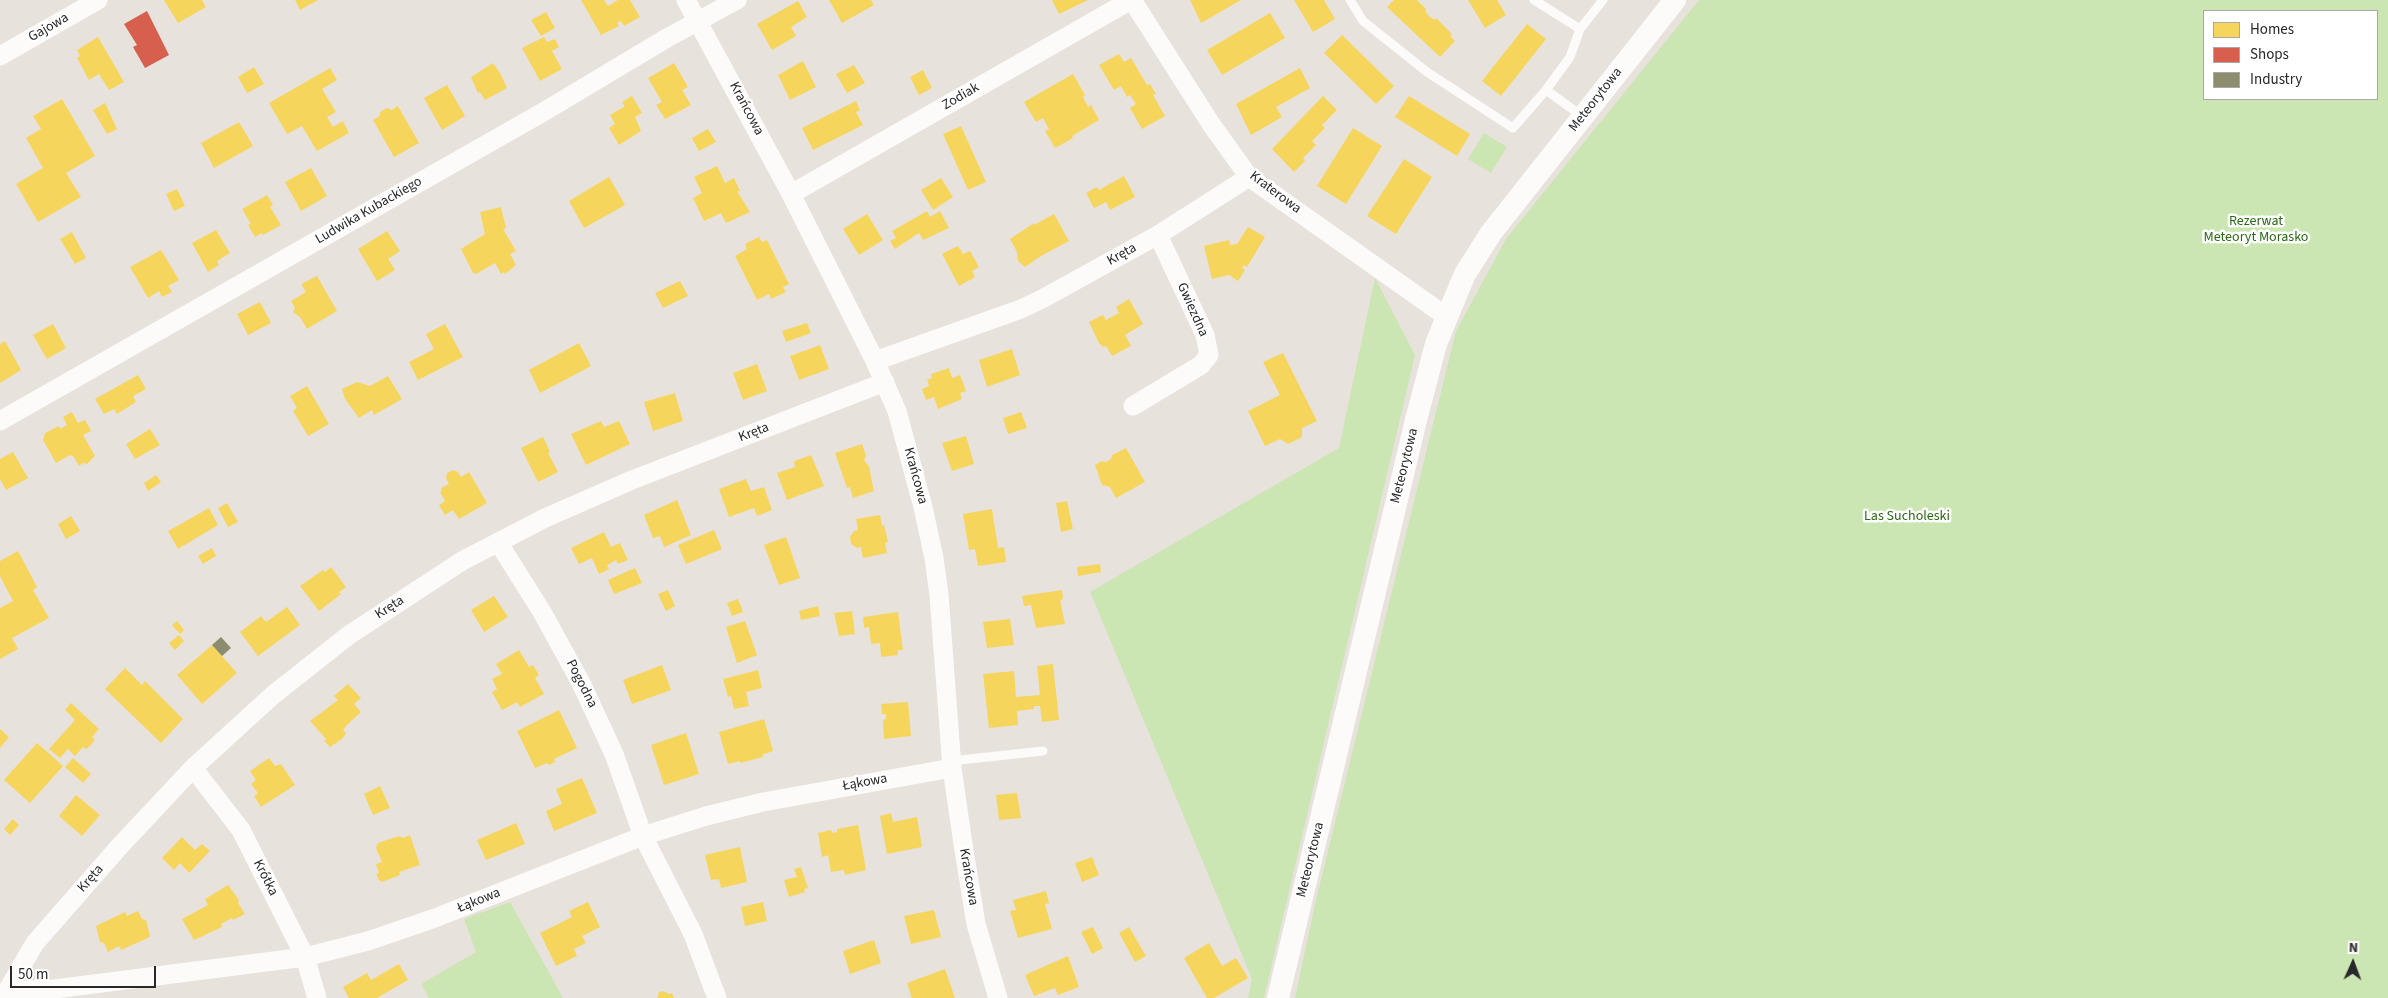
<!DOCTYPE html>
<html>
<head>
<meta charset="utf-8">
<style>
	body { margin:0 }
	#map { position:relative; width:2388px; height:998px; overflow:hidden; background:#e8e2dd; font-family:"Source Sans 3",sans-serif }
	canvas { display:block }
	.legend { position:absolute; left:2203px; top:10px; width:175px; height:90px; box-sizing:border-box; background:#fff; border:1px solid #a9a9a9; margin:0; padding:6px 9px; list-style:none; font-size:15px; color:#282828 }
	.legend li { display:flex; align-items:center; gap:10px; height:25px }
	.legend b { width:25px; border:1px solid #a9a9a9 }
	.north { position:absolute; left:2328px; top:938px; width:50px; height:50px; -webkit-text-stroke:4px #fff; paint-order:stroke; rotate:2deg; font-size:14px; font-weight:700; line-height:20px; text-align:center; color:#282828 }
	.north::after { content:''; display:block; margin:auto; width:18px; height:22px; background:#282828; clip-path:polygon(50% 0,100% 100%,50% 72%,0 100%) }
	.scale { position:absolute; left:10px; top:966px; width:146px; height:22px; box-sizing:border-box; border:2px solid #282828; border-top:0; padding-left:6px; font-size:15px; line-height:18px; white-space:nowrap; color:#282828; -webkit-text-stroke:4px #fff; paint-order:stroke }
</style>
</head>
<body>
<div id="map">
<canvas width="2388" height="998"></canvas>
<ul class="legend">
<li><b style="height:14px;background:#f6d55c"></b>Homes</li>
<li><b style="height:14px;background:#d6604d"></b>Shops</li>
<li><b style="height:14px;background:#8c8c6e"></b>Industry</li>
</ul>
<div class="north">N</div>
<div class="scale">50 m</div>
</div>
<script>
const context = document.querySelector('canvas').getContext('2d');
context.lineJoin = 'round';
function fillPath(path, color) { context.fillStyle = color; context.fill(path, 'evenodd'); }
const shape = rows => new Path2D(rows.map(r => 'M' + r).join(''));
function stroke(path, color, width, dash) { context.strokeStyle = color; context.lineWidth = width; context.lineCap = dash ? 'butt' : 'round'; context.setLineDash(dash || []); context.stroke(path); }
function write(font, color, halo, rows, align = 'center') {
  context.font = font + ' "Source Sans 3",sans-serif'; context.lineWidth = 5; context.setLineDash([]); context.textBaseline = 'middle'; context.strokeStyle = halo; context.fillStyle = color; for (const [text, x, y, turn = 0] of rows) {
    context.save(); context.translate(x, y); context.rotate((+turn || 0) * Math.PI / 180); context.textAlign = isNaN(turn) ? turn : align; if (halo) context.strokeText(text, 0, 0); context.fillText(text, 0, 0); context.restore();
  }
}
const green = shape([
	[1699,0,2388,0,2388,998,1295,998,1316,900,1456,331,1506,239],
	[2204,11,2377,11,2377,99,2204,99],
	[1484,133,1507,147,1491,173,1468,159],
	[1375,278,1415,355,1264,998,1248,998,1252,979,1090,592,1339,448],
	[510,902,563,998,429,998,421,984,476,952,464,919]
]);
const homes = shape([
	[164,0,202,0,206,7,178,23],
	[295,0,318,0,300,10],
	[581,0,604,0,608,6,618,0,630,0,640,17,624,26,621,21,617,23,619,26,601,35],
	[829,0,871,0,874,5,842,23],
	[1052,0,1088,0,1059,14],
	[1190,0,1241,0,1201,23],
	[1294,0,1324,0,1335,19,1313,32],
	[1394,0,1417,0,1426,9,1425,11,1429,16,1434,20,1436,18,1452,34,1450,36,1455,41,1440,57,1387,7],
	[1468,0,1497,0,1506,15,1485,28],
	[798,1,807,17,791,27,796,36,772,50,757,24],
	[546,12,555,28,541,36,531,20],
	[1270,13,1285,38,1222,75,1207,50],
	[1527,24,1546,39,1501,96,1482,81],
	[1342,35,1394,86,1376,104,1324,53],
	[98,37,124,82,109,90,99,74,89,80,77,58,80,56,77,50],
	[544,37,547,42,555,39,559,47,552,51,562,69,540,81,522,48],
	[1119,54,1124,62,1131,58,1147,85,1150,84,1156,94,1153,95,1165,116,1142,129,1130,108,1136,104,1130,95,1127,97,1121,86,1114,90,1099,65],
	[803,61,816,87,790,100,778,75],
	[493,63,500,73,507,88,485,100,480,92,478,93,471,77],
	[674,63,688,87,682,90,691,105,665,119,656,105,662,102,648,78],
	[854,65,865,83,847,93,836,74],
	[254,67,264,84,247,93,238,77],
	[330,68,337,80,322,89,336,112,327,117,333,127,343,121,349,133,317,151,302,126,287,134,269,103],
	[1300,68,1310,88,1276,107,1282,117,1251,135,1236,104],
	[923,70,932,88,919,95,910,77],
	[1073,74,1085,95,1083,97,1088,107,1091,105,1099,120,1072,136,1073,138,1055,148,1045,131,1049,129,1043,118,1036,122,1024,102],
	[447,85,465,116,442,130,424,98],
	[632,96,642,113,635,117,641,131,619,145,609,128,615,124,610,115,625,106,622,102],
	[1323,96,1337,110,1322,125,1325,128,1312,141,1316,145,1303,158,1305,161,1294,172,1272,149],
	[1409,96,1470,134,1457,156,1395,117],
	[62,99,95,156,66,173,81,197,38,222,16,184,43,168,26,138,41,129,33,116],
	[856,101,860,110,856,112,863,125,813,150,802,128],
	[105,103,117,129,107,134,93,110],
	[398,106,419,143,394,157,373,120,380,116,380,112,387,108,392,110],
	[239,122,253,146,214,168,201,143],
	[961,126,986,182,968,190,943,134],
	[1353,128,1382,146,1346,204,1317,186],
	[708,129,716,142,699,151,692,138],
	[1404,159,1432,177,1396,234,1367,216],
	[717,166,725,183,734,178,740,191,737,191,750,212,726,223,721,213,704,221,693,198,702,193,694,177],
	[311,168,327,196,301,211,285,182],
	[1124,176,1135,197,1110,210,1106,202,1094,208,1086,193,1097,187,1099,190],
	[609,177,625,205,584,228,569,201],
	[941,178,953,197,933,210,921,190],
	[177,189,185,206,174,211,166,194],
	[267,195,273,205,270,207,281,225,263,235,262,233,255,237,248,225,251,224,242,209],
	[501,207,506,228,503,229,516,251,510,254,516,265,505,274,504,272,501,274,495,263,476,274,473,273,461,249,485,234,480,212],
	[927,211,930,217,940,211,949,228,923,240,919,233,895,249,890,241,896,238,892,231],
	[867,214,883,240,859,255,843,229],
	[1054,214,1069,241,1041,256,1025,267,1018,261,1017,252,1010,239,1034,223,1034,225],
	[1248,227,1265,237,1247,267,1244,265,1242,268,1245,270,1238,281,1229,275,1212,279,1204,246,1229,240,1230,245,1237,244],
	[216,230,230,253,217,261,219,265,208,272,192,243],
	[387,231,400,251,388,259,395,270,377,281,358,249],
	[72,232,86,258,75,264,60,239],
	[759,237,762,242,767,240,789,284,783,287,786,292,771,299,769,294,757,300,735,256,747,249,745,244],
	[958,246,963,254,970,251,979,267,972,271,975,277,959,286,942,254],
	[161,250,179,280,168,286,172,292,162,297,159,291,148,298,130,267],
	[317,276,337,311,307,329,300,317,293,312,295,308,291,301,306,292,301,284],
	[680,281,688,296,663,308,655,293],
	[1129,299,1143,324,1125,335,1131,346,1112,356,1106,346,1103,347,1099,343,1089,322,1103,315,1106,320,1119,313,1116,307],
	[260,302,271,323,248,335,237,314],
	[807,323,811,333,786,342,782,331],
	[53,324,66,348,47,359,33,335],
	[445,324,463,357,418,380,409,362,434,349,426,334],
	[5,341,21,370,0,383,0,344],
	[579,343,591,366,540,393,529,370],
	[820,345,829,369,799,380,790,356],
	[1012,349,1020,375,987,387,979,360],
	[1283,353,1317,421,1302,428,1302,437,1288,444,1280,439,1265,446,1248,411,1280,395,1263,362],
	[757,364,767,391,743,400,733,373],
	[949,368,952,378,960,375,966,391,960,393,962,399,938,409,934,397,926,400,922,389,929,386,927,380,932,378,931,374],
	[138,375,146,389,133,396,136,402,117,414,114,409,104,414,95,399],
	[388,376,402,399,374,415,372,410,359,418,345,399,342,389,357,382,370,386],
	[307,386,329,424,308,436,293,411,297,408,290,396],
	[675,393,683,421,653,431,644,402],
	[72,412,78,423,85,420,91,431,83,435,95,456,87,464,83,463,79,466,74,457,70,455,56,463,43,440,45,433,59,426,60,429,67,425,63,417],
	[1021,412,1027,428,1008,434,1003,418],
	[601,421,604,427,619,421,630,444,586,465,571,434],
	[150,429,160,445,135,459,126,444],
	[966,436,974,464,952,471,942,443],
	[543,437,550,452,548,453,558,472,538,482,521,448],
	[862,444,866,456,864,460,869,467,874,491,853,498,850,487,847,488,835,453],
	[1126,448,1145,482,1116,498,1110,487,1102,485,1095,465,1102,461,1106,462,1111,459,1112,455],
	[13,452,28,478,6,490,0,479,0,459],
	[811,455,824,486,787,500,777,473,795,467,794,461],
	[453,470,458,472,461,477,469,472,487,503,459,519,453,510,445,515,439,505,445,501,440,492,442,491,441,488,449,484,446,479,447,473],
	[156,475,161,482,148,491,144,483],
	[746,479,751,491,764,487,772,510,757,516,754,508,729,517,719,489],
	[677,500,691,535,664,547,660,536,653,538,644,515],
	[1067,501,1073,529,1061,532,1056,503],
	[227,503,238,522,228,527,218,508],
	[209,508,218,525,178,549,168,531],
	[992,509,998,548,1004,547,1006,562,978,566,975,549,969,550,963,514],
	[880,515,882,526,884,525,888,542,885,543,887,553,863,558,861,547,857,548,851,544,850,537,854,531,858,530,856,519],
	[71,516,80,531,66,539,58,524],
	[714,530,722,549,686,564,678,545],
	[604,532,611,547,620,543,628,560,618,564,616,560,607,565,609,569,599,574,592,558,579,564,571,548],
	[786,537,800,578,779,585,764,545],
	[212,548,216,556,203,564,198,556],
	[18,551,37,587,33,590,49,618,12,638,18,649,0,659,0,608,13,601,0,576,0,561],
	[1100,564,1101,572,1078,576,1077,567],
	[331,567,346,587,339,592,341,594,319,611,300,586,323,570,325,572],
	[635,568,642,583,614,594,608,580],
	[668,590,675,606,666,611,658,594],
	[1062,590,1063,599,1060,600,1065,624,1036,628,1031,605,1024,606,1022,596],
	[494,596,508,617,484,632,471,610],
	[738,599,743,612,732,616,727,603],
	[818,606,820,616,801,620,799,611],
	[287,607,300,625,258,656,240,632,261,616,266,622],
	[852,611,855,634,839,636,834,613],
	[898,612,903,650,898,650,898,655,881,657,880,643,871,644,869,627,864,628,863,617],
	[1010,619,1014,645,987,648,983,622],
	[177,621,184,630,180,634,172,625],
	[745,621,757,655,737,663,726,627],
	[179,635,184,641,175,650,169,643],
	[212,645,237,673,202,704,177,675],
	[519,650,529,667,533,665,539,675,535,678,544,694,520,707,517,702,502,710,492,692,497,689,492,679,502,674,496,664],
	[1053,664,1059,720,1042,722,1040,706,1034,706,1034,709,1017,711,1018,725,989,728,983,674,1014,671,1016,697,1040,695,1037,666],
	[662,665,671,690,632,704,623,680],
	[125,668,142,685,145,681,183,719,161,743,105,689],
	[758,670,762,688,746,692,749,706,734,709,731,696,728,697,723,679],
	[348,684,361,698,354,704,361,712,347,725,343,730,346,733,342,739,330,747,324,741,326,739,310,721,338,700,334,696],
	[908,702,911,736,884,739,883,720,886,719,886,714,882,714,881,704],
	[71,703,99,729,92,737,95,740,87,749,83,747,75,756,68,749,60,758,49,749,75,720,65,710],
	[559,710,577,748,554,759,555,762,549,765,547,763,535,768,517,731],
	[764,719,773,751,762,755,763,757,740,763,740,761,728,764,719,732],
	[0,729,9,737,0,748],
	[686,733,699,774,664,785,651,745],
	[37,743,63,766,30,803,4,780],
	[73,758,91,774,83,783,65,767],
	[269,758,275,766,281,764,295,785,261,807,254,796,258,793,251,784,256,780,250,771],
	[582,778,597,813,554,831,546,811,562,804,556,789],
	[380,786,390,808,373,815,364,794],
	[1017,793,1021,818,999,820,996,795],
	[76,795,100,815,82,836,59,816],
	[891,813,893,822,917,817,922,847,887,854,880,816],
	[13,819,19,825,10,835,4,829],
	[516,823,525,844,486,860,477,840],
	[858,825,866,870,845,875,844,870,831,872,828,855,822,857,818,833,831,830,832,833,837,832,837,829],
	[410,835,420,865,399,872,400,875,382,882,379,880,376,874,379,873,376,864,382,862,376,848,378,843,399,836,403,838],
	[182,837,195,850,202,844,210,851,189,873,180,863,174,870,162,858],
	[740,847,747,882,721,888,719,879,711,880,705,855],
	[1092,857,1099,875,1082,882,1075,863],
	[801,867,808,888,804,889,805,892,789,897,784,880,797,877,794,869],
	[228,885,239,900,238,903,245,914,233,920,232,918,221,924,222,927,194,940,182,919,208,905,205,899],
	[1046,891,1049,903,1045,904,1052,929,1018,938,1010,911,1016,910,1013,900],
	[588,902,600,927,582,936,586,943,574,949,577,956,556,966,540,933,572,917,569,911],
	[763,902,767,921,745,926,741,907],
	[934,910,941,937,911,944,904,916],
	[138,911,142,919,146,920,150,937,121,950,119,946,108,952,104,943,100,942,96,926,125,912,127,916],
	[1093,927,1103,948,1092,954,1081,932],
	[1129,927,1146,956,1135,962,1119,933],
	[874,940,881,963,850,974,843,951],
	[1209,943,1222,966,1236,958,1248,978,1214,998,1207,998,1184,958],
	[1068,956,1079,987,1058,995,1055,988,1034,996,1025,975],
	[399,964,408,980,377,998,349,998,343,987,367,973,371,980],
	[945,969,955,998,912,998,907,983],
	[663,991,669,994,672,993,674,998,657,998,659,992]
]);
const shops = shape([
	[147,11,169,55,145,68,133,47,137,45,124,24]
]);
const industry = shape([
	[221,637,231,648,222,656,212,645]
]);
const service = shape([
	[1350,0,1363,21,1427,72,1513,128,1546,90,1570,57,1580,29],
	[1534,0,1580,29,1603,0],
	[1546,90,1582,116],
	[951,761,1043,751]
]);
const minor = shape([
	[686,0,791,194,875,361,897,411,923,507,934,558,939,595,952,768,963,844,976,924,998,998],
	[1132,0,1211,124,1249,177,1447,317],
	[0,56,98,0],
	[791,194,1131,0],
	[875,361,1021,309,1042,299,1158,235,1249,177],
	[1133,406,1201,365,1209,355,1205,335,1158,235],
	[0,421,545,111,667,38,737,0],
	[498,542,542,612,581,683,614,754,643,836,693,934,717,998],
	[193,768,241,830,305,957,317,998],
	[7,991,35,943,119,847,193,768,273,695,349,635,462,561,545,518,632,480,885,382],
	[1,997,7,991,55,989,305,957,368,941,435,918,643,836,706,816,763,802,952,768]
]);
const tertiary = shape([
	[1278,998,1416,420,1436,344,1447,317,1465,274,1491,233,1675,0]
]);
const streetNames = [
	["Gajowa",49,28,-30],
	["Zodiak",961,97,-30],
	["Meteorytowa",1596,100,-52],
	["Krańcowa",746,109,62],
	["Kraterowa",1275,193,37],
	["Ludwika Kubackiego",369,211,-30],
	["Kręta",1122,255,-29],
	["Gwiezdna",1192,310,66],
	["Kręta",754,433,-21],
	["Meteorytowa",1405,466,-76],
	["Krańcowa",915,476,75],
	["Kręta",390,608,-33],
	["Pogodna",581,684,63],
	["Łąkowa",865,783,-10],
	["Meteorytowa",1311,860,-76],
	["Krańcowa",968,877,80],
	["Krótka",265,878,63],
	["Kręta",91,879,-49],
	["Łąkowa",479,901,-22]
];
const parkNames = [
	["Rezerwat",2256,222],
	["Meteoryt Morasko",2256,238],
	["Las Sucholeski",1907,517]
];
fillPath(green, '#cbe5b3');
fillPath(homes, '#f6d55c');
fillPath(shops, '#d6604d');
fillPath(industry, '#8c8c6e');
stroke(service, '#fcfbfa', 9);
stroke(minor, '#fcfbfa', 19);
stroke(tertiary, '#fcfbfa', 22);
write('14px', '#282828', '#fff', streetNames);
write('14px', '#2c6915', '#fff', parkNames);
</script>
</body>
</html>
